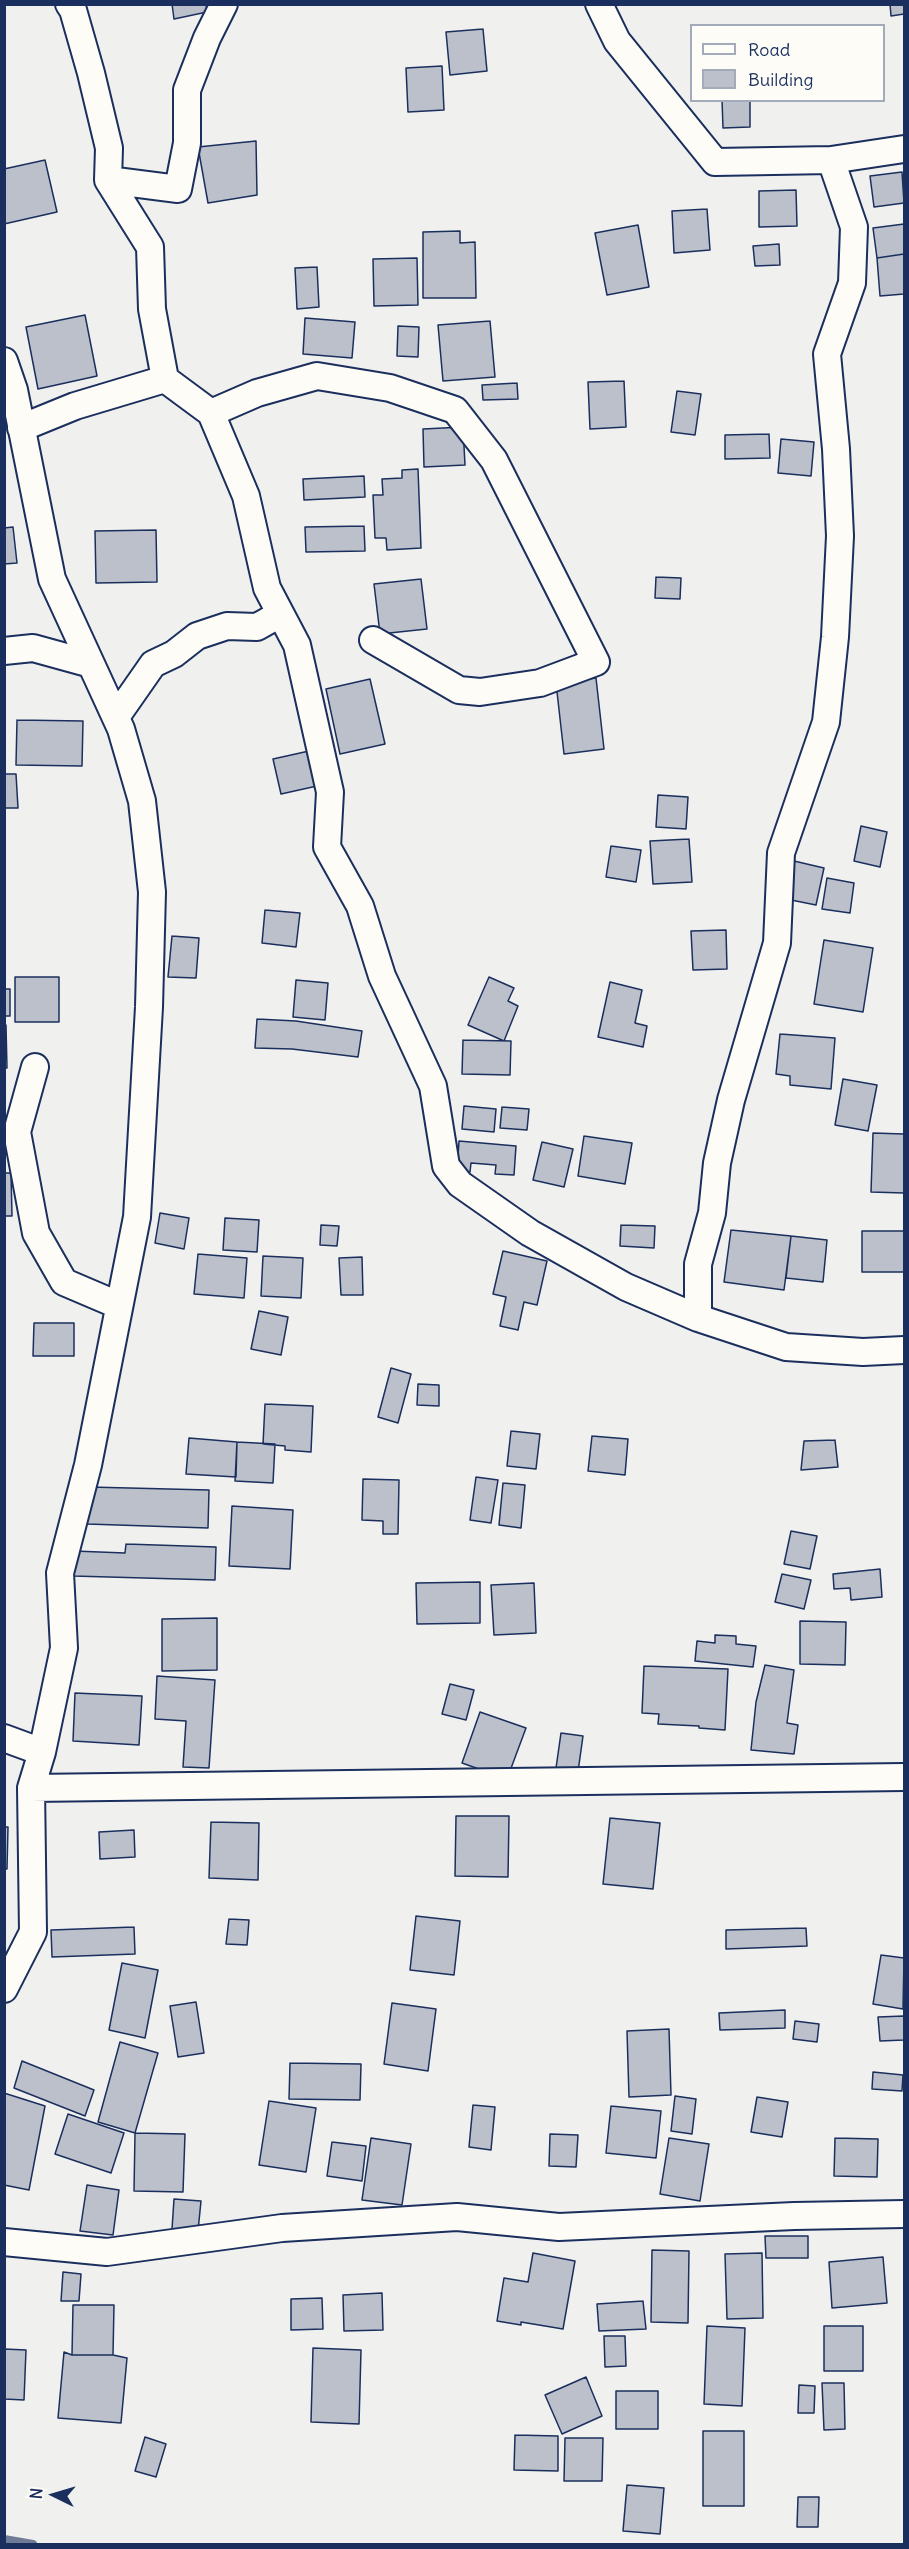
<!DOCTYPE html>
<html>
<head>
<meta charset="utf-8">
<style>
	body { margin:0 }
	#map { position:relative; width:909px; height:2549px; overflow:hidden; background:#f0f0ee; font-family:Delius,sans-serif }
	canvas { display:block }
	.frame { position:absolute; inset:0; border:6px solid #1b2f5e; pointer-events:none }
	.legend { position:absolute; left:690px; top:24px; width:195px; height:78px; box-sizing:border-box; background:#fdfcf7; border:2px solid #a3aaba; margin:0; padding:8px 10px; list-style:none; font-size:18px; color:#1b2f5e }
	.legend li { display:flex; align-items:center; gap:12px; height:30px }
	.legend b { width:30px; border:2px solid #a3aaba }
	.north { position:absolute; left:24px; top:2465px; width:60px; height:60px; -webkit-text-stroke:4px #fdfcf7; paint-order:stroke; rotate:275deg; font-size:16px; font-weight:700; line-height:24px; text-align:center; color:#1b2f5e }
	.north::after { content:''; display:block; margin:auto; width:21px; height:27px; background:#1b2f5e; clip-path:polygon(50% 0,100% 100%,50% 72%,0 100%) }
</style>
</head>
<body>
<div id="map">
<canvas width="909" height="2549"></canvas>
<div class="frame"></div>
<ul class="legend">
<li><b style="height:8px;background:#fdfcf7"></b>Road</li>
<li><b style="height:16px;background:#bbc0ca"></b>Building</li>
</ul>
<div class="north">N</div>
</div>
<script>
const context = document.querySelector('canvas').getContext('2d');
context.lineJoin = 'round';
const shape = rows => new Path2D(rows.map(r => 'M' + r).join(''));
function stroke(path, color, width, dash) { context.strokeStyle = color; context.lineWidth = width; context.lineCap = dash ? 'butt' : 'round'; context.setLineDash(dash || []); context.stroke(path); }
function fillPath(path, color) { context.fillStyle = color; context.fill(path, 'evenodd'); }
const stream = shape([
	[4,2539,33,2544]
]);
const building = shape([
	[172,4,206,4,207,12,174,19,172,4],
	[890,4,904,4,904,14,891,16,890,4],
	[483,29,487,71,450,75,446,32,483,29],
	[442,66,444,110,408,112,406,68,442,66],
	[722,100,750,100,750,127,723,128,722,100],
	[256,141,257,195,208,203,198,147,256,141],
	[45,160,57,212,4,224,4,169,45,160],
	[902,172,904,203,874,207,870,176,902,172],
	[796,190,797,226,759,227,759,191,796,190],
	[707,209,710,250,674,253,672,211,707,209],
	[904,224,904,254,877,258,873,228,904,224],
	[638,225,649,287,607,295,595,233,638,225],
	[460,231,460,243,475,242,476,298,423,298,423,232,460,231],
	[779,244,780,265,755,266,753,246,779,244],
	[904,254,904,294,880,296,877,258,904,254],
	[417,258,418,305,374,306,373,259,417,258],
	[317,267,319,307,297,309,295,268,317,267],
	[85,315,97,376,38,389,26,327,85,315],
	[305,318,355,322,352,358,303,354,305,318],
	[490,321,495,377,443,381,438,325,490,321],
	[398,326,419,327,418,357,397,356,398,326],
	[624,381,626,427,590,429,588,382,624,381],
	[517,383,518,399,483,400,482,385,517,383],
	[677,391,701,394,695,435,671,432,677,391],
	[463,427,465,465,424,467,423,429,463,427],
	[769,434,770,458,725,459,725,435,769,434],
	[781,439,814,442,811,476,778,473,781,439],
	[418,469,421,548,387,550,386,538,375,538,373,495,383,495,382,479,402,478,402,470,418,469],
	[364,476,365,497,304,500,303,479,364,476],
	[364,526,365,551,306,552,305,527,364,526],
	[13,527,17,563,4,564,4,528,13,527],
	[156,530,157,582,96,583,95,531,156,530],
	[656,577,681,578,680,599,655,598,656,577],
	[421,579,427,629,380,634,374,584,421,579],
	[596,678,604,749,564,754,556,683,596,678],
	[370,679,385,744,340,754,326,689,370,679],
	[17,720,83,721,82,766,16,765,17,720],
	[309,751,317,786,281,794,273,759,309,751],
	[4,774,16,774,18,808,4,808,4,774],
	[658,795,688,797,686,829,656,827,658,795],
	[861,826,887,832,880,867,854,861,861,826],
	[689,839,692,882,653,884,650,841,689,839],
	[611,846,641,850,636,882,606,877,611,846],
	[794,861,824,868,816,905,786,899,794,861],
	[827,878,854,883,850,913,822,909,827,878],
	[265,910,300,913,296,947,262,943,265,910],
	[726,930,727,969,693,970,691,931,726,930],
	[172,936,199,938,196,978,168,977,172,936],
	[824,940,873,948,863,1012,814,1004,824,940],
	[15,977,59,977,59,1022,15,1022,15,977],
	[489,977,514,988,508,1001,518,1006,504,1041,468,1025,489,977],
	[296,980,328,983,325,1020,293,1017,296,980],
	[610,982,642,990,635,1023,647,1026,643,1047,598,1037,610,982],
	[4,989,10,989,10,1016,4,1016,4,989],
	[257,1019,296,1021,362,1031,358,1057,292,1049,255,1048,257,1019],
	[4,1025,6,1025,7,1068,4,1068,4,1025],
	[780,1034,835,1038,831,1089,790,1085,790,1076,776,1074,780,1034],
	[463,1040,511,1041,510,1075,462,1074,463,1040],
	[843,1079,877,1085,868,1131,835,1125,843,1079],
	[464,1106,496,1109,494,1132,462,1129,464,1106],
	[502,1107,529,1109,527,1130,500,1128,502,1107],
	[873,1133,904,1134,904,1193,871,1192,873,1133],
	[584,1136,632,1143,625,1184,578,1176,584,1136],
	[459,1141,516,1146,514,1175,495,1174,496,1165,471,1163,470,1172,457,1171,459,1141],
	[542,1142,573,1149,564,1187,533,1180,542,1142],
	[4,1173,11,1173,12,1216,4,1216,4,1173],
	[160,1213,189,1218,184,1249,155,1243,160,1213],
	[225,1218,259,1220,257,1252,223,1250,225,1218],
	[321,1225,339,1226,337,1246,320,1245,321,1225],
	[621,1225,655,1226,654,1248,620,1246,621,1225],
	[731,1230,791,1236,784,1290,724,1282,731,1230],
	[862,1231,904,1231,904,1272,862,1272,862,1231],
	[791,1236,827,1240,823,1282,786,1278,791,1236],
	[503,1251,547,1261,537,1305,524,1302,518,1330,500,1326,506,1297,493,1294,503,1251],
	[198,1254,247,1258,244,1298,194,1294,198,1254],
	[263,1256,303,1258,301,1298,261,1296,263,1256],
	[362,1257,363,1295,341,1295,339,1258,362,1257],
	[259,1311,288,1317,281,1355,251,1349,259,1311],
	[34,1323,74,1323,74,1356,33,1356,34,1323],
	[391,1368,411,1374,398,1423,378,1417,391,1368],
	[418,1384,439,1385,439,1406,417,1405,418,1384],
	[265,1404,313,1406,311,1452,285,1450,285,1446,263,1444,265,1404],
	[511,1431,540,1434,536,1469,507,1466,511,1431],
	[592,1436,628,1439,625,1475,588,1471,592,1436],
	[189,1438,237,1442,236,1477,186,1474,189,1438],
	[835,1440,838,1467,801,1470,804,1441,835,1440],
	[237,1442,275,1444,273,1483,235,1481,237,1442],
	[476,1477,498,1480,491,1523,470,1520,476,1477],
	[363,1479,399,1480,398,1534,383,1534,383,1521,362,1520,363,1479],
	[503,1483,525,1485,521,1528,499,1525,503,1483],
	[89,1487,209,1490,208,1528,87,1524,89,1487],
	[232,1506,293,1510,290,1569,229,1566,232,1506],
	[791,1531,817,1536,810,1569,784,1564,791,1531],
	[126,1544,216,1547,215,1580,73,1576,74,1551,125,1553,126,1544],
	[880,1569,882,1597,851,1600,850,1588,834,1589,833,1574,880,1569],
	[782,1574,811,1580,804,1609,775,1602,782,1574],
	[480,1582,480,1623,417,1624,416,1583,480,1582],
	[534,1583,536,1633,494,1635,491,1585,534,1583],
	[217,1618,217,1670,162,1671,162,1619,217,1618],
	[800,1621,846,1622,845,1665,800,1664,800,1621],
	[715,1635,736,1636,736,1644,756,1646,753,1667,695,1661,697,1641,715,1643,715,1635],
	[765,1665,794,1670,787,1723,798,1725,794,1754,751,1750,756,1702,765,1665],
	[644,1666,728,1669,725,1730,699,1728,699,1726,658,1724,659,1714,642,1713,644,1666],
	[157,1676,215,1680,209,1768,183,1767,186,1721,155,1719,157,1676],
	[450,1684,474,1690,466,1720,442,1714,450,1684],
	[75,1693,142,1696,139,1745,73,1741,75,1693],
	[480,1712,526,1728,507,1779,462,1763,480,1712],
	[561,1733,583,1736,577,1779,555,1775,561,1733],
	[456,1816,509,1816,508,1877,455,1876,456,1816],
	[610,1818,660,1823,653,1889,603,1884,610,1818],
	[211,1822,259,1823,258,1880,209,1878,211,1822],
	[4,1827,8,1827,7,1869,4,1869,4,1827],
	[134,1830,135,1857,100,1859,99,1832,134,1830],
	[416,1916,460,1921,454,1975,410,1970,416,1916],
	[229,1919,249,1920,247,1945,226,1944,229,1919],
	[134,1927,135,1954,52,1957,51,1930,134,1927],
	[806,1928,807,1946,726,1949,726,1930,806,1928],
	[881,1955,904,1958,903,2009,873,2004,881,1955],
	[122,1963,158,1970,145,2038,109,2030,122,1963],
	[196,2002,204,2053,178,2057,170,2006,196,2002],
	[392,2003,436,2009,428,2071,384,2064,392,2003],
	[785,2010,785,2028,720,2030,719,2013,785,2010],
	[904,2016,904,2040,880,2041,878,2017,904,2016],
	[795,2021,819,2024,817,2042,793,2039,795,2021],
	[669,2029,671,2095,629,2097,627,2031,669,2029],
	[120,2042,158,2053,135,2133,98,2122,120,2042],
	[22,2061,94,2090,85,2116,14,2088,22,2061],
	[290,2063,361,2064,360,2100,289,2099,290,2063],
	[873,2072,903,2075,902,2091,872,2089,873,2072],
	[4,2093,45,2106,29,2190,4,2185,4,2093],
	[675,2096,696,2099,692,2134,671,2131,675,2096],
	[757,2097,788,2102,782,2137,751,2132,757,2097],
	[269,2101,316,2108,306,2172,259,2165,269,2101],
	[473,2105,495,2107,491,2150,469,2147,473,2105],
	[611,2106,661,2111,656,2158,606,2153,611,2106],
	[68,2114,124,2133,111,2173,55,2154,68,2114],
	[135,2133,185,2134,183,2192,134,2191,135,2133],
	[550,2134,578,2135,576,2167,549,2166,550,2134],
	[371,2138,411,2144,402,2205,362,2200,371,2138],
	[669,2138,709,2144,700,2201,660,2194,669,2138],
	[835,2138,878,2139,877,2177,834,2176,835,2138],
	[332,2142,366,2146,362,2181,327,2176,332,2142],
	[87,2185,119,2190,113,2235,80,2231,87,2185],
	[174,2199,201,2201,198,2231,172,2229,174,2199],
	[765,2236,808,2236,808,2258,766,2258,765,2236],
	[652,2250,689,2251,688,2323,651,2322,652,2250],
	[533,2253,575,2261,563,2329,521,2322,521,2325,497,2321,504,2278,528,2282,533,2253],
	[762,2253,763,2318,727,2319,725,2254,762,2253],
	[883,2257,887,2303,832,2308,829,2262,883,2257],
	[63,2272,81,2274,79,2301,61,2301,63,2272],
	[382,2293,383,2330,344,2331,343,2295,382,2293],
	[322,2298,323,2329,291,2330,291,2299,322,2298],
	[643,2301,646,2329,599,2331,597,2304,643,2301],
	[73,2305,114,2305,113,2355,72,2355,73,2305],
	[707,2326,745,2328,742,2406,704,2404,707,2326],
	[824,2326,863,2326,863,2371,824,2371,824,2326],
	[604,2336,625,2336,626,2366,605,2367,604,2336],
	[313,2348,361,2350,359,2424,311,2422,313,2348],
	[4,2349,26,2350,24,2400,4,2399,4,2349],
	[64,2352,72,2355,113,2355,127,2358,121,2423,58,2418,64,2352],
	[586,2377,602,2416,562,2434,545,2395,586,2377],
	[822,2383,844,2383,845,2429,824,2430,822,2383],
	[799,2385,815,2386,814,2413,798,2413,799,2385],
	[616,2391,658,2391,658,2429,616,2429,616,2391],
	[703,2431,744,2431,744,2506,703,2506,703,2431],
	[515,2435,558,2436,558,2471,514,2470,515,2435],
	[145,2437,166,2444,156,2477,135,2471,145,2437],
	[565,2438,603,2438,602,2481,564,2481,565,2438],
	[627,2485,664,2488,660,2534,623,2531,627,2485],
	[798,2497,819,2497,818,2527,797,2527,798,2497]
]);
const street = shape([
	[69,4,73,10,91,73,109,148,108,180,150,247,152,309,165,379],
	[599,4,617,41,715,162,831,160,904,149],
	[108,180,178,189,187,143,187,90,207,38,224,4],
	[4,361,14,390,52,579,121,729,142,801,152,892,149,1007,137,1217,88,1465,60,1573,64,1648,42,1752,31,1788,33,1932,4,1989],
	[211,413,257,393,317,376,390,388,455,410,494,460,596,662,540,683,480,692,459,690,373,640],
	[21,428,75,406,165,379,211,413,246,496,267,588,297,645,330,792,327,847,360,906,382,976,433,1086,446,1166,460,1184,530,1233,626,1287,698,1318,786,1347,863,1352,904,1350],
	[4,651,33,648,91,664],
	[116,717,153,664,174,654,197,636,227,626,257,627,280,614],
	[35,1067,17,1132,36,1233,64,1282,118,1305],
	[698,1318,698,1264,712,1213,717,1163,731,1100,777,943,781,853,826,722,835,637,840,536,836,449,827,354,852,283,854,227,831,160],
	[4,1738,42,1752],
	[31,1788,904,1777],
	[4,2242,107,2252,282,2228,457,2217,559,2227,794,2216,904,2214]
]);
stroke(stream, '#6f7b97', 8);
fillPath(building, '#bbc0ca');
stroke(building, '#1b2f5e', 1.5);
stroke(street, '#1b2f5e', 30);
stroke(street, '#fdfcf7', 26);
</script>
</body>
</html>
